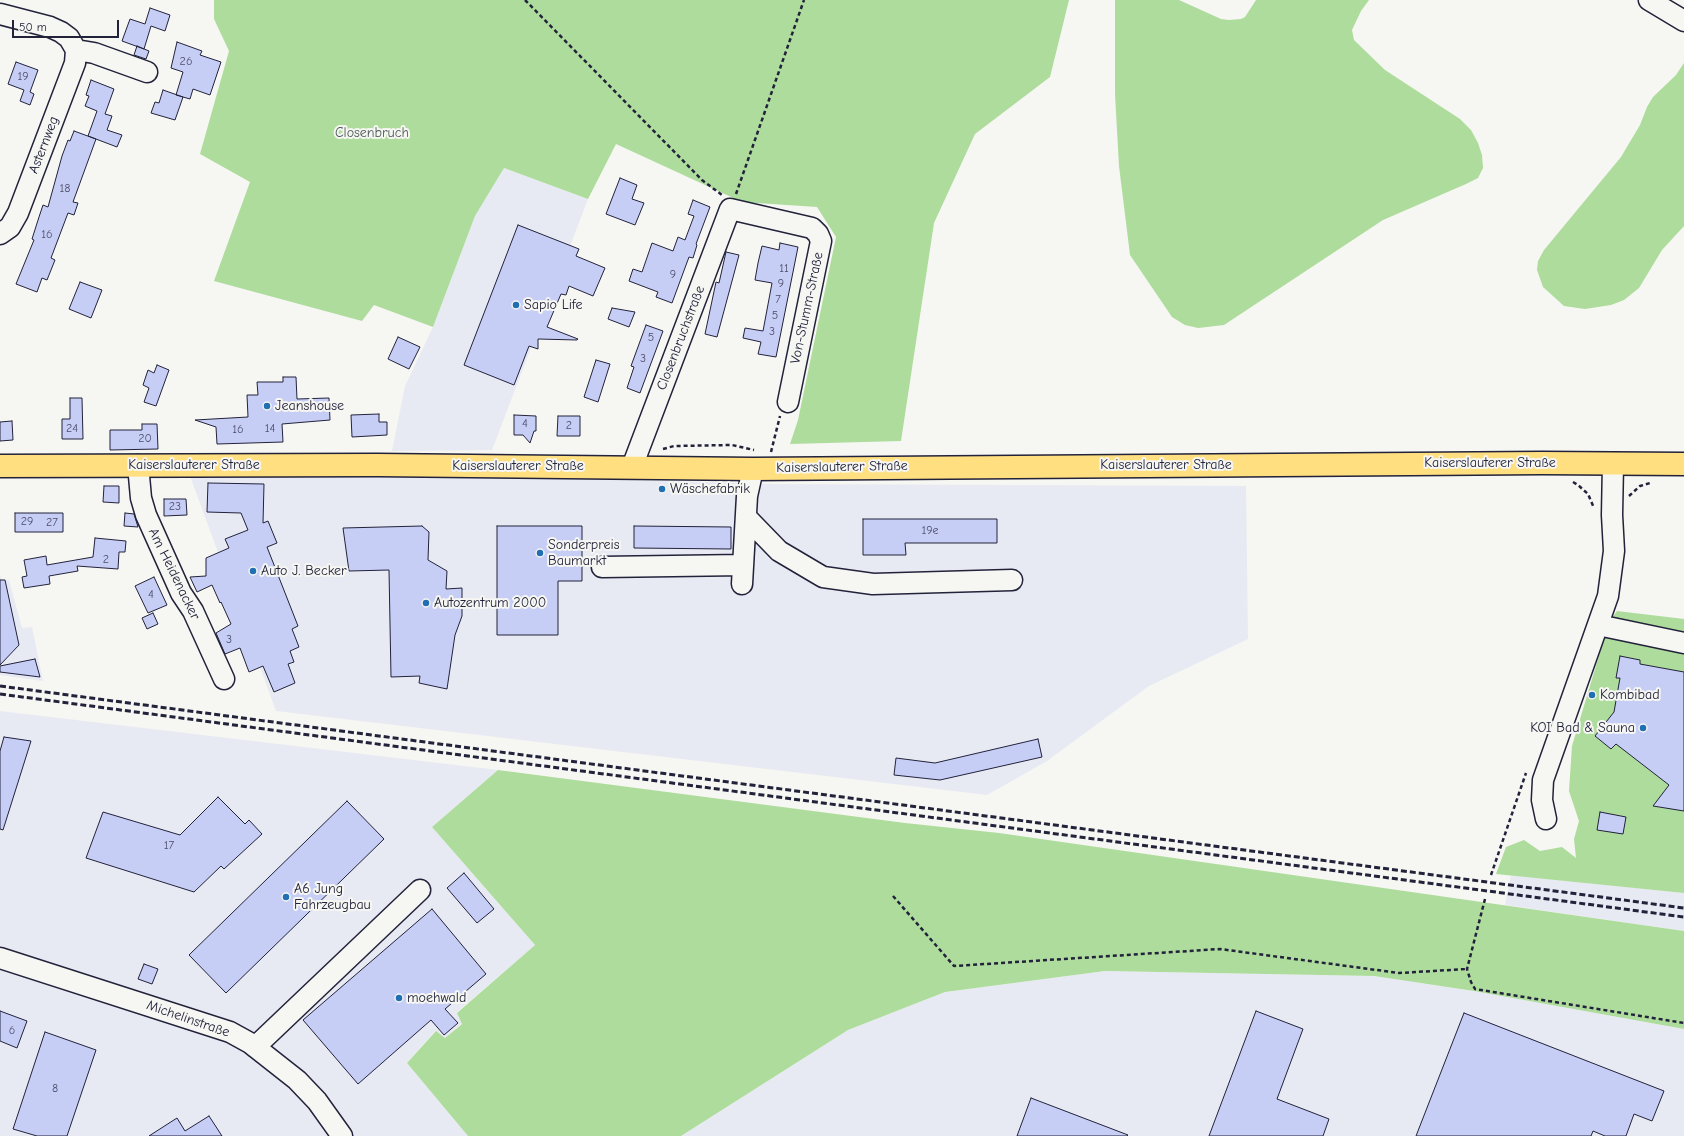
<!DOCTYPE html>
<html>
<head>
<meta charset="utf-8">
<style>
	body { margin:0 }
	#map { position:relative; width:1684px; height:1136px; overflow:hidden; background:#f6f6f2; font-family:"Comic Neue",sans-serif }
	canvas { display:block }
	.scale { position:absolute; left:12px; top:20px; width:107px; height:18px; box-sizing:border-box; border:2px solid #22223b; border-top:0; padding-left:5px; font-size:12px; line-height:14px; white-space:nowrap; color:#22223b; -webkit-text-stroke:3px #f6f6f2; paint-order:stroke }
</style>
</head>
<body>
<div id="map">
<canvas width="1684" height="1136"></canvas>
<div class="scale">50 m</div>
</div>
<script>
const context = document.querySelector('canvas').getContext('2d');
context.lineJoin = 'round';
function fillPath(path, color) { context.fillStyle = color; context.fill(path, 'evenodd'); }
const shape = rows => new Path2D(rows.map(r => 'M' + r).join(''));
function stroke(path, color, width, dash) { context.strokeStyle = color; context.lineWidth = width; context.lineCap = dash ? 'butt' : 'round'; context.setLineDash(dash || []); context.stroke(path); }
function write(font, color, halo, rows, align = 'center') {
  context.font = font + ' "Comic Neue",sans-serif'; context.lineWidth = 4; context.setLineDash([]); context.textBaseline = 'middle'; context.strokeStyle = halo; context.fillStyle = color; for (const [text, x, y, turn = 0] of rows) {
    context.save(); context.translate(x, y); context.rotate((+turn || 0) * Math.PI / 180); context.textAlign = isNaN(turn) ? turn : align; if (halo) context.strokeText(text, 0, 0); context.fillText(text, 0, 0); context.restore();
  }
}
const built = shape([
	[504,168,588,199,492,450,392,451,405,386,433,327,475,216],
	[374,475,489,476,775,484,1246,486,1248,639,1149,686,1047,761,987,795,276,711,190,476],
	[0,573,1,581,9,580,22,628,32,627,43,681,0,675],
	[0,711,498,770,432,827,535,945,457,1012,462,1023,445,1038,435,1031,407,1063,468,1136,0,1136],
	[1511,875,1684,893,1684,931,1505,905],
	[1105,971,1374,976,1474,991,1684,1029,1684,1136,681,1136,848,1030,945,992]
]);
const green = shape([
	[214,0,1069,0,1050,77,975,134,934,223,901,441,790,444,798,420,836,237,817,207,742,202,616,144,588,199,504,168,475,216,433,327,374,305,362,321,214,281,250,182,200,154,229,51,214,19],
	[1115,0,1179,0,1221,19,1229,20,1241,19,1245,17,1256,0,1369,0,1361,11,1352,30,1354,40,1385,70,1460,119,1471,130,1478,143,1482,155,1483,168,1478,178,1466,184,1383,220,1224,325,1198,328,1185,325,1172,317,1130,255,1119,166,1115,94],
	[1684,63,1684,226,1662,250,1639,288,1624,300,1611,305,1585,309,1564,306,1543,287,1537,270,1538,261,1544,250,1621,157,1640,125,1647,107,1653,97,1676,75],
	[1617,611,1684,619,1684,893,1496,874,1506,847,1524,840,1540,851,1562,847,1576,858,1574,839,1579,821,1569,791,1572,746,1609,622],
	[498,770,905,823,999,833,1684,931,1684,1029,1474,991,1374,976,1105,971,945,992,848,1030,681,1136,468,1136,407,1063,436,1031,445,1038,462,1024,457,1013,535,945,432,827]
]);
const building = shape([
	[150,8,170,15,165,31,151,26,144,49,122,41,130,19,145,24,150,8],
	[177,42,202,51,200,55,221,62,210,95,193,89,190,99,176,95,183,72,171,68,177,42],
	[137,46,149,51,146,59,134,55,137,46],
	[16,62,38,70,30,92,34,94,30,105,20,101,24,90,8,84,16,62],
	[91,80,114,89,105,114,112,116,107,130,122,135,117,147,88,136,97,111,85,106,89,96,86,95,91,80],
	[163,90,183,97,175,120,151,113,155,102,159,103,163,90],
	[74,131,96,139,73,202,78,203,74,215,68,213,51,258,55,260,47,280,42,278,37,292,16,284,34,240,32,239,39,217,43,205,48,207,62,156,68,140,70,141,74,131],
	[620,178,637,185,632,199,644,203,635,225,606,214,620,178],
	[693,200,710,207,696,244,697,245,693,258,689,257,672,303,656,297,658,292,629,281,633,269,642,272,652,243,673,251,678,237,685,240,694,216,688,214,693,200],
	[518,225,579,249,576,256,605,268,593,296,569,286,566,295,561,294,547,327,578,339,577,340,538,339,538,349,529,346,514,385,464,365,518,225],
	[780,243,798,247,776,357,758,354,761,342,743,338,745,328,763,331,772,283,755,280,758,263,762,246,779,250,780,243],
	[726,252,739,255,717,337,705,334,716,282,719,283,726,252],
	[80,282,102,290,91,318,69,309,80,282],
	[612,308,635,312,629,327,608,319,612,308],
	[646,325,663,331,640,393,627,388,634,367,631,366,646,325],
	[398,337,420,347,409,369,388,359,398,337],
	[596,360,610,364,598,402,584,397,596,360],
	[157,365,169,370,156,406,144,402,149,388,143,385,148,370,154,373,157,365],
	[283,377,296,377,297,399,329,398,330,420,282,424,283,442,217,444,216,427,195,420,248,417,247,395,258,395,257,382,283,382,283,377],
	[70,398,82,398,83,439,62,439,62,419,70,419,70,398],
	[379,414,379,422,387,422,387,435,352,437,351,415,379,414],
	[514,415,536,416,536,431,534,431,530,443,523,435,514,435,514,415],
	[558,416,580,416,580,436,557,436,558,416],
	[12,421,13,440,0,441,0,422,12,421],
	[142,424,157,424,158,449,110,450,110,430,142,430,142,424],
	[208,483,264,484,263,523,268,521,277,543,267,547,298,626,292,629,299,647,290,651,294,662,288,664,295,683,274,692,263,666,249,672,240,648,225,654,216,633,231,624,221,602,220,603,212,585,197,592,190,577,206,576,206,558,229,548,225,539,248,530,241,513,207,512,208,483],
	[104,486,119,486,119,503,103,502,104,486],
	[164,499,186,499,187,515,164,516,164,499],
	[15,513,63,513,63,532,15,532,15,513],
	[125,513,134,514,138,527,124,526,125,513],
	[863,519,997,519,997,543,905,543,906,555,863,555,863,519],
	[422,526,429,532,428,560,447,571,446,589,462,588,462,616,455,635,447,689,419,683,420,676,391,677,389,570,349,571,343,528,422,526],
	[497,526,582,526,582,581,558,581,558,635,497,635,497,526],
	[634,526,731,527,731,549,634,548,634,526],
	[95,538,126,541,125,552,119,552,118,569,77,566,78,571,49,576,50,584,24,588,22,577,27,576,24,560,46,556,47,565,93,557,95,538],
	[154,577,167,605,148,613,135,586,154,577],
	[0,580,5,580,19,645,0,665,0,580],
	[153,613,158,624,147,629,142,618,153,613],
	[1620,656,1640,660,1640,664,1684,672,1684,811,1653,806,1669,785,1616,744,1611,749,1595,736,1614,712,1620,678,1616,678,1620,656],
	[35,659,40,677,0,672,0,666,35,659],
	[4,737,31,741,3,830,0,829,0,751,4,737],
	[1038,739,1042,757,940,780,894,775,896,758,935,763,1038,739],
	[218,797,245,824,249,820,262,834,224,869,221,866,194,892,86,858,103,812,180,835,218,797],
	[347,801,384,839,226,993,189,955,347,801],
	[1600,812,1626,817,1623,834,1597,830,1600,812],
	[464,873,494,909,477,923,447,888,464,873],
	[432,909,486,974,445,1009,458,1023,444,1035,431,1020,358,1084,303,1020,432,909],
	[144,964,158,969,152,984,138,979,144,964],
	[0,1011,27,1021,17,1048,0,1041,0,1011],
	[1256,1011,1303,1029,1277,1099,1329,1119,1323,1136,1209,1136,1256,1011],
	[1464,1013,1664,1091,1652,1121,1634,1114,1626,1136,1605,1136,1593,1131,1591,1136,1416,1136,1464,1013],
	[45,1032,96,1050,67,1136,37,1136,13,1129,45,1032],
	[1031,1098,1128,1135,1127,1136,1017,1136,1031,1098],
	[209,1116,222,1136,149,1136,177,1118,185,1131,209,1116]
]);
const path = shape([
	[525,0,702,180,722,195],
	[736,194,804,0],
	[663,449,674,446,732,445,754,450],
	[771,452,780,416],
	[1573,482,1578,485,1588,494,1594,508],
	[1629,496,1640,486,1650,483],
	[1491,875,1526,773],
	[893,896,954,966,1220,949,1399,973,1467,969],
	[1485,899,1467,969,1471,982,1475,989,1684,1023]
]);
const minor = shape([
	[1649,0,1684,21],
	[0,14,50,27,61,32,69,38,76,50,75,63,18,213,10,227,0,234],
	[76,50,94,53,147,72],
	[138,465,141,498,146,515,181,593,193,611,224,679],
	[632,467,730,209,812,228,818,234,821,241,788,402],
	[746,517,779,551,823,577,873,584,1012,580],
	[602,567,743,565],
	[742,584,747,496,753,469],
	[1598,625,1684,643],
	[1546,819,1542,800,1543,780,1608,596,1614,551,1612,515,1613,464],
	[0,958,230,1032,250,1043,297,1080,317,1101,342,1136],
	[255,1047,420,890]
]);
const major = shape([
	[0,466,377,465,753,469,1542,463,1684,464]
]);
const rail = shape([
	[0,686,1684,908],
	[0,694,1684,917]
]);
const markers = [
	[516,305,4,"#1f6fb2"],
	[267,406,4,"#1f6fb2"],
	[662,489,4,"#1f6fb2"],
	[540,553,4,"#1f6fb2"],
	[253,571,4,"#1f6fb2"],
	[426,603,4,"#1f6fb2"],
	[1592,695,4,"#1f6fb2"],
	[1643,728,4,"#1f6fb2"],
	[286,897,4,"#1f6fb2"],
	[399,998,4,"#1f6fb2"]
];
const numberNames = [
	["26",186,62],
	["19",23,77],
	["18",65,189],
	["16",47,235],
	["11",784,269],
	["9",673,275],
	["9",781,284],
	["7",778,300],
	["5",775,316],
	["3",772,332],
	["5",651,338],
	["3",643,359],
	["4",525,424],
	["2",569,426],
	["24",72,429],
	["14",270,429],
	["16",238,430],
	["20",145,439],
	["23",175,507],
	["29",27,522],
	["27",52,523],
	["19e",930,531],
	["2",106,560],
	["4",151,595],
	["3",229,640],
	["17",169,846],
	["6",12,1031],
	["8",55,1089]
];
const parkNames = [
	["Closenbruch",372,133]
];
const streetNames = [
	["Asternweg",44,145,-69],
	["Von-Stumm-Straße",807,308,-78],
	["Closenbruchstraße",681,338,-69],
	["Kaiserslauterer Straße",1490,463],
	["Kaiserslauterer Straße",194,465],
	["Kaiserslauterer Straße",1166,465],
	["Kaiserslauterer Straße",518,466],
	["Kaiserslauterer Straße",842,467,-1],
	["Am Heidenacker",174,574,64],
	["Michelinstraße",188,1019,19]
];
const poiNames = [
	["Sapio Life",524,305],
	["Jeanshouse",275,406],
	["Wäschefabrik",670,489],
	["Sonderpreis",548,545],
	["Baumarkt",548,561],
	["Auto J. Becker",261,571],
	["Autozentrum 2000",434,603],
	["Kombibad",1600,695],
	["KOI Bad & Sauna",1635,728,"right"],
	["A6 Jung",294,889],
	["Fahrzeugbau",294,905],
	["moehwald",407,998]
];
fillPath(built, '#e8eaf3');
fillPath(green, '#aedc9c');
fillPath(building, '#c7cef6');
stroke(building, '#22223b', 1);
stroke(minor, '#22223b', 23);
stroke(major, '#22223b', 25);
stroke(path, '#22223b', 2.5, [4, 3]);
stroke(minor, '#f6f6f2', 20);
stroke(major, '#ffdf80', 22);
stroke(rail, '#22223b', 3, [6, 3]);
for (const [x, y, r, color] of markers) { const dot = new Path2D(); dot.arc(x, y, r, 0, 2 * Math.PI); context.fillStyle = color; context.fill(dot); stroke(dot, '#f6f6f2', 1.5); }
write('12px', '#4b4d6a', null, numberNames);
write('14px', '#4c5a58', '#f6f6f2', parkNames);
write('14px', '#22223b', '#f6f6f2', streetNames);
write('14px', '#22223b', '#f6f6f2', poiNames, 'left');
</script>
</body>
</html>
